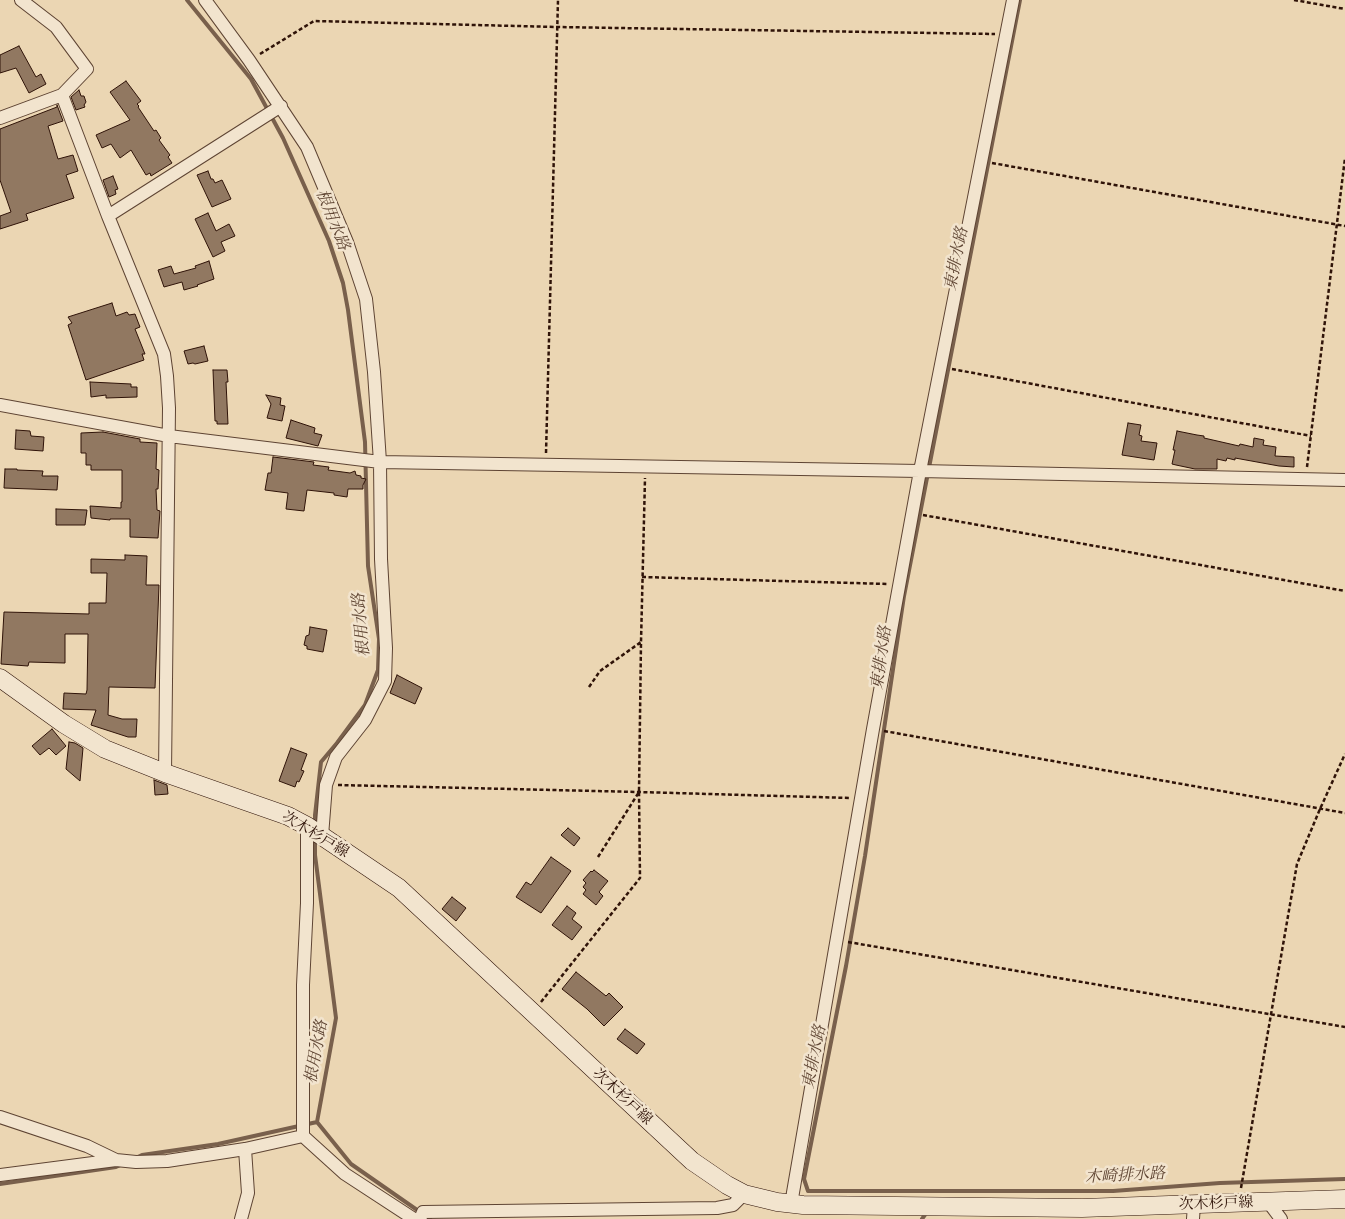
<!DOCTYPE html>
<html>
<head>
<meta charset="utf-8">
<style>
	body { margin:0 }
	canvas { display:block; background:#ebd6b3 }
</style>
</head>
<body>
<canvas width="1345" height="1219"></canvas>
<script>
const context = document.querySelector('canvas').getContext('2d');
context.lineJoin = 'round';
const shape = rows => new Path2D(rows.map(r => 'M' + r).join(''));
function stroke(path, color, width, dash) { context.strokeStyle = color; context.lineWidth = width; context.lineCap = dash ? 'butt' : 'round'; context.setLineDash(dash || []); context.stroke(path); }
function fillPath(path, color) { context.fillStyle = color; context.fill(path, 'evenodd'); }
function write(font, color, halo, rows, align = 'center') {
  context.font = font + ' Alegreya,"Noto Serif JP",serif'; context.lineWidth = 5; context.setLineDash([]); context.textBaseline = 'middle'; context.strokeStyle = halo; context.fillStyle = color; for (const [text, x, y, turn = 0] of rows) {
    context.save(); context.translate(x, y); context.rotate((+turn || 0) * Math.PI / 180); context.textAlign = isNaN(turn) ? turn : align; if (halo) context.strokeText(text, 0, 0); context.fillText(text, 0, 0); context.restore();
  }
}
const stream = shape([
	[187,0,251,79,283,138,329,241,343,283,348,310,365,442,368,566,379,639,378,670,365,705,337,743,321,762,315,815,315,824],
	[1020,0,904,596,865,856,846,966,804,1179,808,1191,1113,1191,1220,1183,1345,1179],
	[315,839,315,855,336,1018,317,1122,351,1164,430,1219],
	[138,1157,142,1155,218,1144,317,1122],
	[0,1184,116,1167,123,1164],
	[922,1219,927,1212]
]);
const building = shape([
	[19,46,36,77,41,74,46,84,29,93,16,68,0,73,0,55,19,46],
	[126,81,141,101,137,104,139,106,138,107,154,131,156,130,161,138,159,140,170,155,168,157,172,163,151,176,150,173,146,175,131,150,120,158,111,144,102,148,96,135,130,120,110,92,126,81],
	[79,90,81,96,84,96,86,102,84,105,85,107,76,110,71,97,79,90],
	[57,105,63,121,48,126,58,159,73,155,78,171,66,175,74,198,26,214,28,220,0,229,0,216,11,212,0,180,0,129,57,107,57,105],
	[208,171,211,179,213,179,215,183,222,180,231,199,212,207,197,175,208,171],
	[113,176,118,189,115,190,116,194,109,197,103,180,113,176],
	[208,213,216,231,229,224,235,236,221,242,225,251,213,257,195,219,208,213],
	[209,261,214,279,197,285,198,286,184,290,182,282,164,287,158,270,171,266,174,274,196,268,195,266,209,261],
	[112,303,116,316,127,312,129,315,135,314,140,327,135,329,145,354,142,354,144,360,86,380,68,325,72,323,68,317,112,303],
	[204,346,208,361,195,364,193,363,188,364,184,351,204,346],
	[213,370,227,370,228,382,226,382,228,424,217,424,217,421,215,421,213,370],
	[90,382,131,384,131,387,137,387,137,397,106,398,106,395,91,397,90,382],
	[266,395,281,398,280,405,285,406,282,421,267,418,271,404,266,395],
	[291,420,315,428,314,433,322,435,318,446,286,438,291,420],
	[1128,423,1141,425,1139,435,1142,436,1141,441,1157,443,1154,460,1122,455,1128,423],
	[16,430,30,431,31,436,44,437,43,451,15,449,16,430],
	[1177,431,1197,435,1204,436,1204,438,1239,446,1240,444,1253,447,1254,438,1264,440,1263,445,1276,447,1275,456,1294,457,1294,467,1279,466,1235,458,1235,460,1227,458,1226,461,1217,459,1217,469,1195,469,1176,465,1172,464,1175,450,1173,450,1177,431],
	[103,432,140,439,140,442,157,443,156,469,159,470,158,489,156,489,157,510,160,511,158,538,130,537,130,519,110,519,110,520,91,518,90,506,121,508,121,502,122,502,122,470,91,470,91,465,86,465,86,453,81,453,81,433,103,432],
	[273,457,314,462,313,465,329,467,328,470,350,473,355,471,356,475,361,476,361,478,366,479,363,485,363,489,348,489,347,497,334,495,334,493,307,490,304,511,286,509,288,493,265,490,268,473,271,473,273,457],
	[5,469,17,469,17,470,43,471,42,476,58,476,57,490,4,488,5,469],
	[56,509,87,510,85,525,56,525,56,509],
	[125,555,147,556,146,585,159,585,155,688,109,687,108,715,122,719,137,719,136,737,128,737,91,725,96,710,63,709,64,693,86,694,87,690,88,634,65,634,65,663,29,662,28,666,1,664,4,612,89,614,89,603,106,603,107,573,91,573,91,559,125,560,125,555],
	[310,627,327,630,323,652,307,649,307,646,304,645,306,636,309,635,310,627],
	[397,675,422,688,415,704,390,693,397,675],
	[52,729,66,746,56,755,49,748,40,755,32,746,52,729],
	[69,742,75,743,83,748,80,781,66,769,69,742],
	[291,748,307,754,301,770,304,771,299,782,297,781,295,787,279,781,291,748],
	[154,780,167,785,168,794,155,795,154,780],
	[568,828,580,838,574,846,561,835,568,828],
	[551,857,571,871,541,913,516,897,526,882,531,885,551,857],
	[594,870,608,881,599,892,603,896,596,905,583,894,586,890,583,887,586,883,583,880,591,871,592,872,594,870],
	[452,897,466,908,456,921,442,909,452,897],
	[567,906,576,913,572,919,582,927,572,940,552,925,567,906],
	[576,972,606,996,609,993,623,1007,604,1026,587,1009,562,989,576,972],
	[625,1029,645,1044,637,1054,617,1039,625,1029]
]);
const path = shape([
	[1294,0,1345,9],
	[260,54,314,21,557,27,995,34],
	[992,163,1345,226],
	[952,369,1311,436],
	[546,453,558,0],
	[1307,467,1345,158],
	[923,515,1345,591],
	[642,577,888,584],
	[589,687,600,671,641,642],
	[884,731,1345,813],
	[338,785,639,792,850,798],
	[598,857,639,792,641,642,645,478],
	[848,942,1345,1027],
	[541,1002,640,878,639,792],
	[1241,1188,1297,864,1320,809,1345,754]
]);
const minor = shape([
	[205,0,249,60,307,147,347,242,366,299,374,372,380,462,381,559,386,648,385,681,365,720,336,757,326,785,322,836],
	[62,95,108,216,164,354,167,376,169,408,165,773],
	[0,118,62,95,87,69,56,27,21,0],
	[108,216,281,106],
	[0,405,169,436,380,462,920,471,1345,480],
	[307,826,307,903,303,985,303,1136,345,1174,414,1219],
	[0,1117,87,1146,116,1160],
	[0,1175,116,1160,136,1162,167,1161,245,1149,303,1136],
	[1269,1203,1281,1219],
	[791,1204,873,729,920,471,1013,0],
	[241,1219,248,1193,245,1149],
	[420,1219,423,1212,717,1208,733,1205,744,1194],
	[1193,1219,1194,1205]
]);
const secondary = shape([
	[0,678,64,724,105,749,165,773,288,816,307,826,399,888,692,1161,727,1185,744,1194,777,1202,803,1205,1082,1208,1345,1199]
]);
const streetNames = [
	["次木杉戸線",315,835,31],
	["次木杉戸線",622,1097,43],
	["次木杉戸線",1216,1204,-2]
];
const waterNames = [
	["根用水路",332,220,68],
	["東排水路",957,259,-79],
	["根用水路",362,625,-95],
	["東排水路",882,658,-82],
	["根用水路",317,1052,-80],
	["東排水路",815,1057,-79],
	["木崎排水路",1125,1176,-3]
];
stroke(stream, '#79604c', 4);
fillPath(building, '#917861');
stroke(building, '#2f1308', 1);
stroke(minor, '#5e4433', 14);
stroke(secondary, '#2f1308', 19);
stroke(path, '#2f1308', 2.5, [4, 2.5]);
stroke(minor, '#f2e4ce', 12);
stroke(secondary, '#f2e4ce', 18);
write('15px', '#2f1308', '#f2e4ce', streetNames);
write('italic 16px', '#614735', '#f2e4ce', waterNames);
</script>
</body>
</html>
